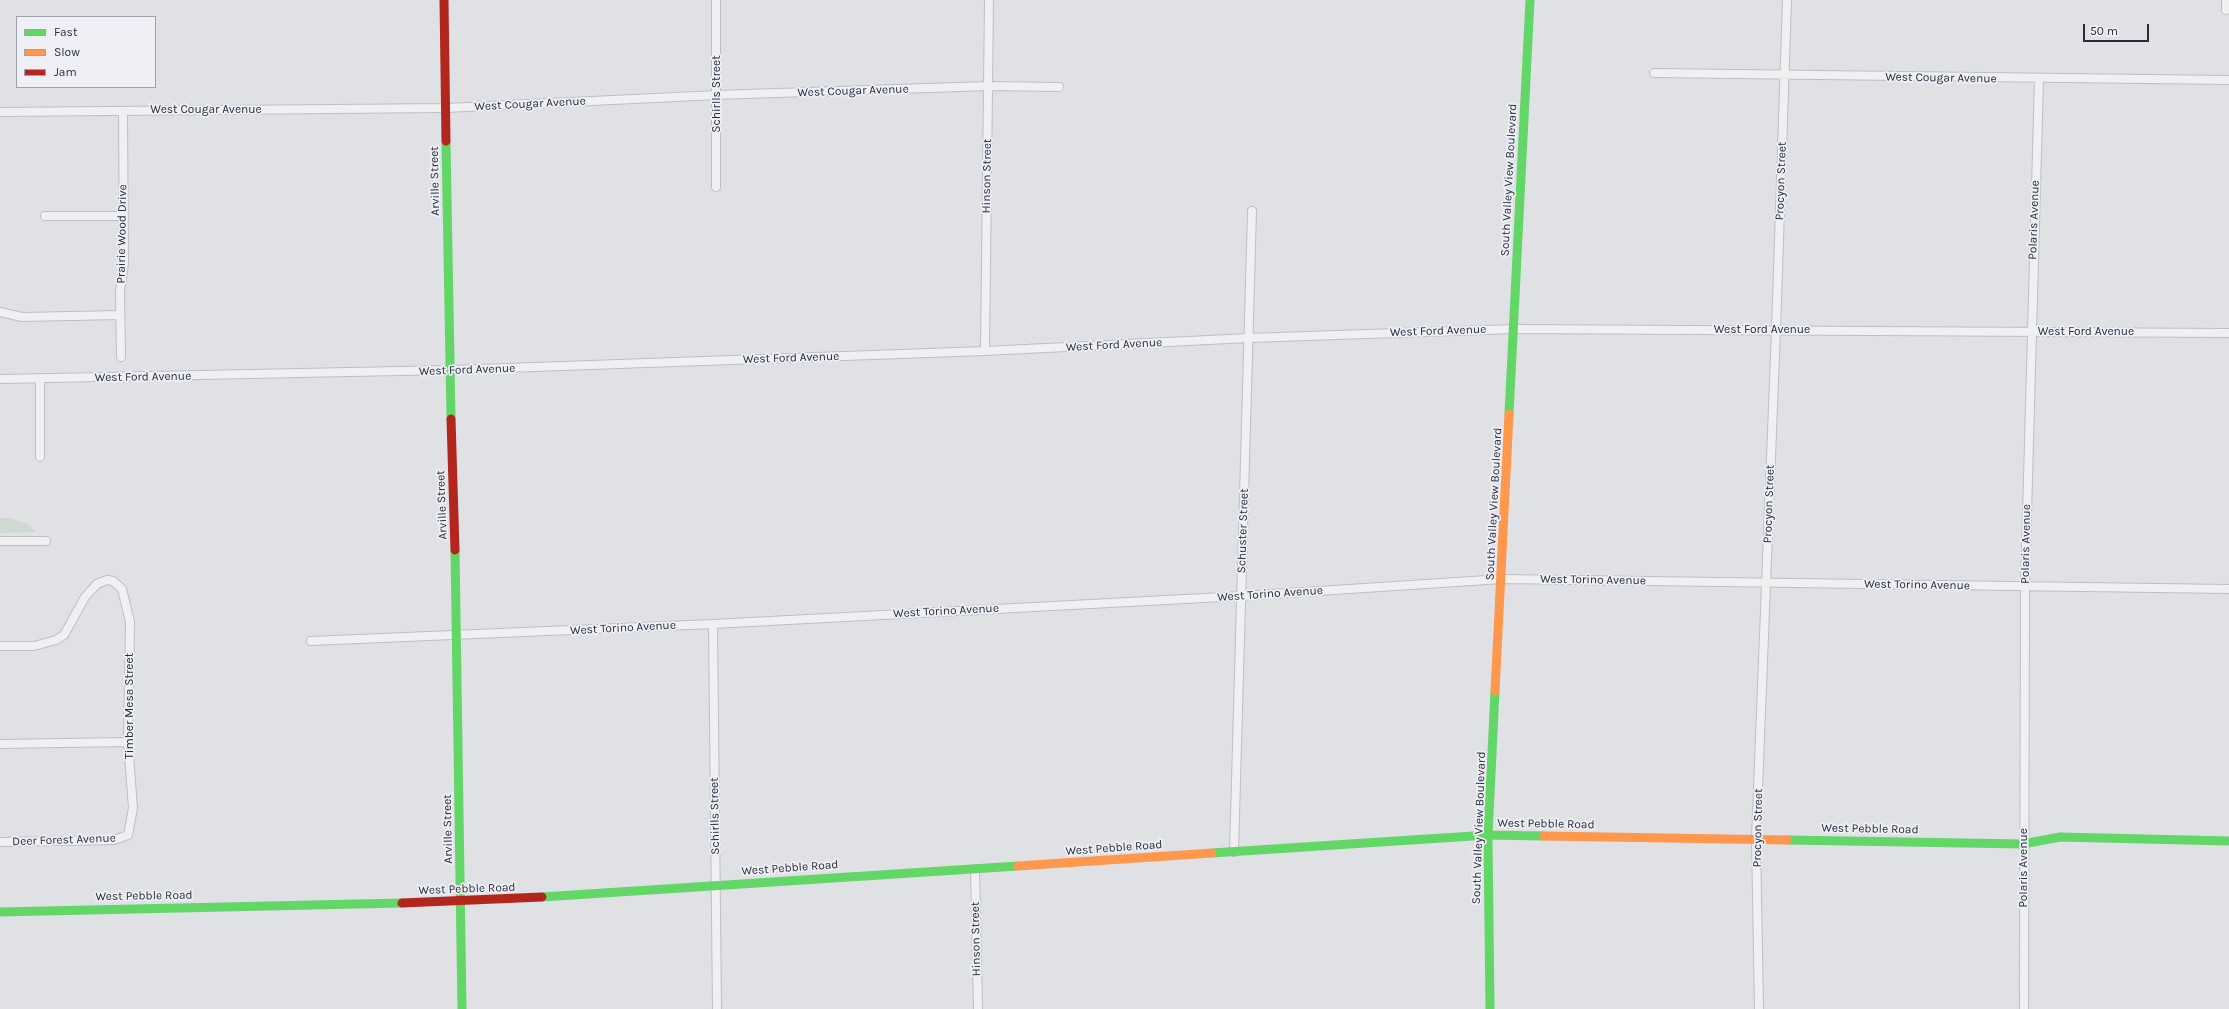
<!DOCTYPE html>
<html>
<head>
<meta charset="utf-8">
<style>
	body { margin:0 }
	#map { position:relative; width:2229px; height:1009px; overflow:hidden; background:#e0e1e5; font-family:Karla,sans-serif }
	canvas { display:block }
	.legend { position:absolute; left:16px; top:16px; width:140px; height:72px; box-sizing:border-box; background:#eef0f5; border:1px solid #9fa2ab; margin:0; padding:5px 7px; list-style:none; font-size:12px; color:#282c3d }
	.legend li { display:flex; align-items:center; gap:8px; height:20px }
	.legend b { width:20px; border:1px solid #9fa2ab }
	.scale { position:absolute; left:2083px; top:24px; width:66px; height:18px; box-sizing:border-box; border:2px solid #282c3d; border-top:0; padding-left:5px; font-size:12px; line-height:14px; white-space:nowrap; color:#282c3d; -webkit-text-stroke:3px #eef0f5; paint-order:stroke }
</style>
</head>
<body>
<div id="map">
<canvas width="2229" height="1009"></canvas>
<ul class="legend">
<li><b style="height:5px;background:#63d668"></b>Fast</li>
<li><b style="height:5px;background:#ff974d"></b>Slow</li>
<li><b style="height:5px;background:#b3261e"></b>Jam</li>
</ul>
<div class="scale">50 m</div>
</div>
<script>
const context = document.querySelector('canvas').getContext('2d');
context.lineJoin = 'round';
function fillPath(path, color) { context.fillStyle = color; context.fill(path, 'evenodd'); }
const shape = rows => new Path2D(rows.map(r => 'M' + r).join(''));
function stroke(path, color, width, dash) { context.strokeStyle = color; context.lineWidth = width; context.lineCap = dash ? 'butt' : 'round'; context.setLineDash(dash || []); context.stroke(path); }
function write(font, color, halo, rows, align = 'center') {
  context.font = font + ' Karla,sans-serif'; context.lineWidth = 3.5; context.setLineDash([]); context.textBaseline = 'middle'; context.strokeStyle = halo; context.fillStyle = color; for (const [text, x, y, turn = 0] of rows) {
    context.save(); context.translate(x, y); context.rotate((+turn || 0) * Math.PI / 180); context.textAlign = isNaN(turn) ? turn : align; if (halo) context.strokeText(text, 0, 0); context.fillText(text, 0, 0); context.restore();
  }
}
const green = shape([
	[0,518,10,518,27,524,36,532,0,533]
]);
const street = shape([
	[716,0,716,187],
	[2226,10,2226,0],
	[1654,73,2229,80],
	[0,112,446,108,717,95,988,86,1059,87],
	[45,216,124,216],
	[0,312,22,317,120,315],
	[985,351,989,0],
	[121,357,120,291,124,264,123,111],
	[0,379,450,370,985,351,1249,338,1514,329,2229,333],
	[40,379,40,457],
	[0,541,46,541],
	[713,624,717,1009],
	[311,641,713,624,1242,596,1502,579,2229,589],
	[0,646,34,646,56,640,64,635,85,597,97,584,107,580,113,581,122,589,130,622,128,742,133,808,128,835,114,840,0,842],
	[0,744,128,742],
	[1234,852,1252,211],
	[975,869,978,1009],
	[1759,1009,1756,839,1776,330,1787,0],
	[2024,1009,2025,587,2039,79]
]);
const fast = shape([
	[446,141,451,419],
	[1509,414,1530,0],
	[455,550,462,1009],
	[1787,840,2023,844,2060,837,2229,841],
	[1212,853,1488,835,1544,836],
	[542,897,1018,866],
	[0,912,402,903],
	[1490,1009,1488,835,1495,691]
]);
const slow = shape([
	[1495,691,1509,414],
	[1544,836,1787,840],
	[1018,866,1212,853]
]);
const jam = shape([
	[444,0,446,141],
	[451,419,455,550],
	[402,903,542,897]
]);
const streetNames = [
	["West Cougar Avenue",1941,78,1],
	["West Cougar Avenue",853,91,-2],
	["Schirlls Street",717,94,-90],
	["West Cougar Avenue",530,104,-3],
	["West Cougar Avenue",206,110],
	["Hinson Street",987,176,-89],
	["South Valley View Boulevard",1509,180,-87],
	["Arville Street",435,181,-91],
	["Procyon Street",1781,181,-88],
	["Polaris Avenue",2034,220,-88],
	["Prairie Wood Drive",122,234,-89],
	["West Ford Avenue",1762,330],
	["West Ford Avenue",1438,331,-2],
	["West Ford Avenue",2086,332],
	["West Ford Avenue",1114,345,-3],
	["West Ford Avenue",791,358,-2],
	["West Ford Avenue",467,370,-2],
	["West Ford Avenue",143,377,-1],
	["South Valley View Boulevard",1494,504,-87],
	["Procyon Street",1769,504,-88],
	["Arville Street",442,505,-92],
	["Schuster Street",1243,531,-88],
	["Polaris Avenue",2026,544,-89],
	["West Torino Avenue",1593,580,1],
	["West Torino Avenue",1917,585,1],
	["West Torino Avenue",1270,594,-4],
	["West Torino Avenue",946,611,-3],
	["West Torino Avenue",623,628,-3],
	["Timber Mesa Street",130,706,-90],
	["Schirlls Street",715,816,-91],
	["West Pebble Road",1546,824,1],
	["South Valley View Boulevard",1479,828,-88],
	["Procyon Street",1758,828,-89],
	["Arville Street",448,829,-91],
	["West Pebble Road",1870,829,1],
	["Deer Forest Avenue",64,840,-2],
	["West Pebble Road",1114,848,-4],
	["West Pebble Road",790,868,-4],
	["Polaris Avenue",2024,868,-90],
	["West Pebble Road",467,889,-2],
	["West Pebble Road",144,896,-1],
	["Hinson Street",976,939,-91]
];
fillPath(green, '#cfd8d1');
stroke(street, '#bebfc3', 10);
stroke(street, '#f0f0f2', 8);
stroke(fast, '#63d668', 9);
stroke(slow, '#ff974d', 9);
stroke(jam, '#b3261e', 9);
write('12px', '#282c3d', '#eef0f5', streetNames);
</script>
</body>
</html>
